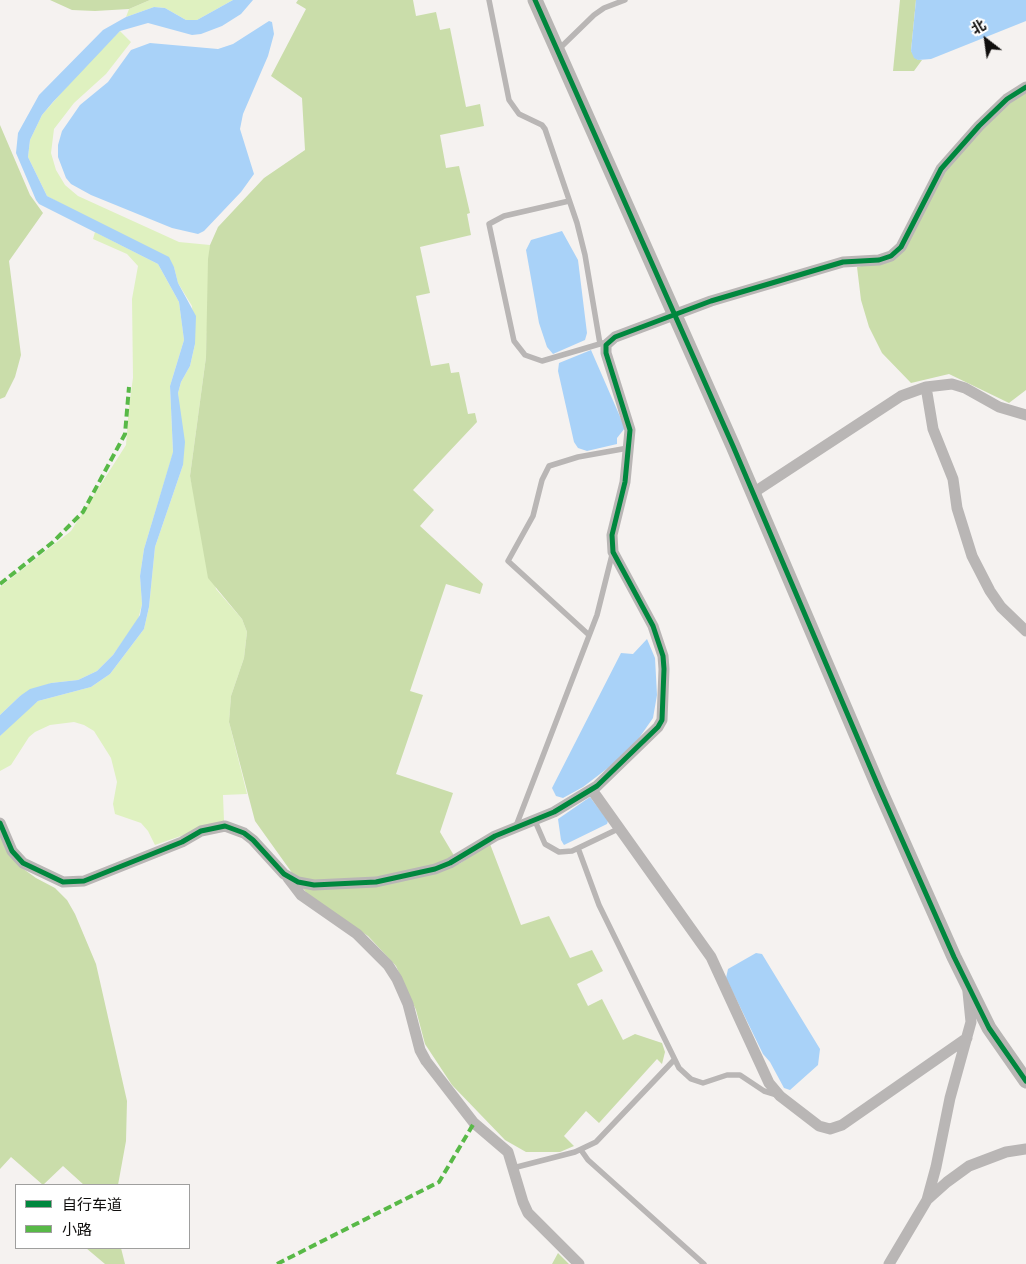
<!DOCTYPE html>
<html>
<head>
<meta charset="utf-8">
<style>
	body { margin:0 }
	#map { position:relative; width:1026px; height:1264px; overflow:hidden; background:#f5f2f0; font-family:Helvetica,"Noto Sans SC",sans-serif }
	canvas { display:block }
	.legend { position:absolute; left:15px; top:1184px; width:175px; height:65px; box-sizing:border-box; background:#fff; border:1px solid #9f9f9e; margin:0; padding:6px 9px; list-style:none; font-size:15px; color:#100e0d }
	.legend li { display:flex; align-items:center; gap:10px; height:25px }
	.legend b { width:25px; border:1px solid #9f9f9e }
	.north { position:absolute; left:961px; top:15px; width:50px; height:50px; -webkit-text-stroke:4px #fff; paint-order:stroke; rotate:330deg; font-size:14px; font-weight:700; line-height:20px; text-align:center; color:#100e0d }
	.north::after { content:''; display:block; margin:auto; width:18px; height:22px; background:#100e0d; clip-path:polygon(50% 0,100% 100%,50% 72%,0 100%) }
</style>
</head>
<body>
<div id="map">
<canvas width="1026" height="1264"></canvas>
<ul class="legend">
<li><b style="height:6px;background:#00873e"></b>自行车道</li>
<li><b style="height:6px;background:#58b947"></b>小路</li>
</ul>
<div class="north">北</div>
</div>
<script>
const context = document.querySelector('canvas').getContext('2d');
context.lineJoin = 'round';
function fillPath(path, color) { context.fillStyle = color; context.fill(path, 'evenodd'); }
const shape = rows => new Path2D(rows.map(r => 'M' + r).join(''));
function stroke(path, color, width, dash) { context.strokeStyle = color; context.lineWidth = width; context.lineCap = dash ? 'butt' : 'round'; context.setLineDash(dash || []); context.stroke(path); }
const green = shape([
	[150,0,233,0,197,20,186,20,165,8,154,7,126,17,129,9],
	[120,31,131,42,106,74,74,103,54,129,51,153,56,170,65,185,78,196,179,242,210,245,206,357,190,476,216,589,242,619,247,632,244,658,231,696,229,722,247,794,223,795,224,821,155,845,148,831,141,823,115,814,113,804,117,782,111,758,94,731,84,725,74,722,50,725,35,732,29,737,11,765,0,771,0,736,15,719,38,701,91,687,110,674,144,629,149,607,155,547,183,465,178,393,181,382,190,366,195,344,192,306,178,283,174,267,47,196,28,157,30,140,42,115,89,61],
	[95,232,158,264,179,302,184,340,170,386,173,453,144,549,140,576,142,604,138,620,113,655,97,671,78,680,51,683,20,696,0,715,0,587,71,531,126,445,129,406,133,378,132,299,138,266,127,254,93,239]
]);
const forest = shape([
	[50,0,150,0,129,9,95,11,72,10],
	[298,0,413,0,416,16,436,12,440,30,450,28,466,107,480,104,484,126,440,135,446,168,459,166,470,213,467,214,471,235,420,247,430,293,416,296,431,366,449,363,451,373,459,372,468,414,475,413,477,422,413,490,434,510,420,526,483,584,480,594,446,584,410,691,423,695,396,774,453,793,440,832,459,864,490,844,521,925,549,916,570,958,592,950,603,971,577,984,588,1006,602,999,623,1040,635,1034,662,1043,665,1052,662,1064,657,1059,599,1123,586,1111,564,1136,574,1146,560,1152,526,1152,505,1140,452,1085,425,1044,416,1010,396,966,368,936,310,898,255,821,229,722,231,696,244,658,247,632,242,619,208,578,190,476,206,357,208,259,210,245,218,227,264,178,305,150,302,98,271,76,306,9,296,3],
	[900,0,916,0,911,51,918,60,922,60,914,71,893,71],
	[1026,90,1026,390,1009,403,949,374,911,383,882,353,869,327,861,300,857,267,892,259,951,162,982,127],
	[0,125,30,195,43,213,9,261,21,355,15,377,5,397,0,399],
	[0,835,18,865,36,878,55,888,67,900,75,914,96,964,127,1101,126,1141,118,1185,84,1185,63,1166,43,1185,11,1157,0,1169],
	[86,1248,121,1248,125,1264,105,1264],
	[558,1253,569,1264,552,1264]
]);
const water = shape([
	[233,0,253,0,241,14,222,26,201,34,192,35,148,23,120,31,53,102,42,115,30,140,28,157,47,196,169,257,174,267,178,283,196,316,195,344,190,366,181,382,178,393,185,442,183,465,155,547,149,607,144,629,110,674,91,687,38,701,0,736,0,715,20,696,30,689,51,683,78,680,97,671,113,655,140,615,142,604,140,576,144,549,173,452,170,386,184,340,179,302,158,264,39,204,36,200,16,153,18,133,39,95,103,30,126,17,154,7,165,8,186,20,197,20],
	[916,0,1026,0,1026,21,931,59,918,60,914,58,911,51],
	[269,21,272,22,274,34,268,56,243,114,240,129,254,174,241,192,204,231,198,234,172,228,91,195,71,184,66,178,58,157,58,145,62,131,80,105,108,82,131,50,150,43,218,49,233,44],
	[562,231,578,260,587,333,585,340,553,354,547,347,539,323,526,250,531,240],
	[591,350,625,428,617,438,617,444,587,451,578,448,574,442,558,371,559,363],
	[647,639,655,658,657,695,653,718,639,738,621,758,583,787,563,798,556,796,552,788,621,653,633,654],
	[590,797,608,821,607,824,564,845,561,840,558,819],
	[756,953,762,954,820,1049,818,1065,790,1090,784,1088,770,1062,763,1054,726,978,728,969]
]);
const lane = shape([
	[489,0,509,100,519,114,542,125,545,129,577,223,585,255,600,344],
	[559,49,594,15,604,8,625,0],
	[569,201,504,216,489,224,514,341,525,355,542,361,603,343],
	[589,635,508,561,533,516,542,480,549,466,578,457,628,448],
	[535,821,545,844,559,852,572,851,618,829],
	[516,826,597,615,612,555],
	[578,848,599,905,679,1068,691,1079,703,1083,727,1075,740,1075,764,1091,777,1095],
	[581,1150,588,1160,704,1264],
	[513,1168,575,1152,596,1142,674,1060]
]);
const street = shape([
	[926,387,933,429,953,479,957,508,972,556,990,591,1001,607,1026,631],
	[753,493,901,396,926,387,952,384,965,388,999,407,1026,415],
	[592,790,711,957,769,1083,780,1096,819,1126,830,1129,842,1125,967,1038],
	[0,823,12,851,23,863,63,882,84,881,182,842,201,831,225,826,244,833,253,840,284,874,298,882,314,885,376,882,435,869,450,863,495,836,554,812,597,786,658,727,662,720,664,669,663,656,653,626,613,552,612,535,625,482,630,430,606,353,606,345,615,337,711,301,843,262,879,260,891,256,901,247,941,169,979,126,1007,99,1026,87],
	[288,878,301,895,357,934,388,965,397,979,408,1004,420,1050,426,1061,474,1123,508,1152,523,1202,528,1213,579,1264],
	[928,1199,947,1182,969,1166,1006,1152,1026,1149],
	[889,1264,927,1200,936,1167,950,1098,971,1022,968,992]
]);
const secondary = shape([
	[535,0,733,446,879,788,954,957,989,1028,1026,1081]
]);
const quiet = shape([
	[0,584,53,542,83,512,125,434,129,387],
	[277,1264,439,1182,474,1123]
]);
const cycleway = shape([
	[535,0,733,446,879,788,954,957,989,1028,1026,1081],
	[0,823,12,851,23,863,63,882,84,881,182,842,201,831,225,826,244,833,253,840,284,874,298,882,314,885,376,882,435,869,450,863,495,836,554,812,597,786,658,727,662,720,664,669,663,656,653,626,613,552,612,535,625,482,630,430,606,353,606,345,615,337,711,301,843,262,879,260,891,256,901,247,941,169,979,126,1007,99,1026,87]
]);
fillPath(green, '#dff1c0');
fillPath(forest, '#caddaa');
fillPath(water, '#a9d2f8');
stroke(lane, '#b9b6b5', 5.5);
stroke(street, '#b9b6b5', 11);
stroke(secondary, '#b8b6b4', 15);
stroke(quiet, '#58b947', 4, [8, 4]);
stroke(cycleway, '#00873e', 5);
</script>
</body>
</html>
